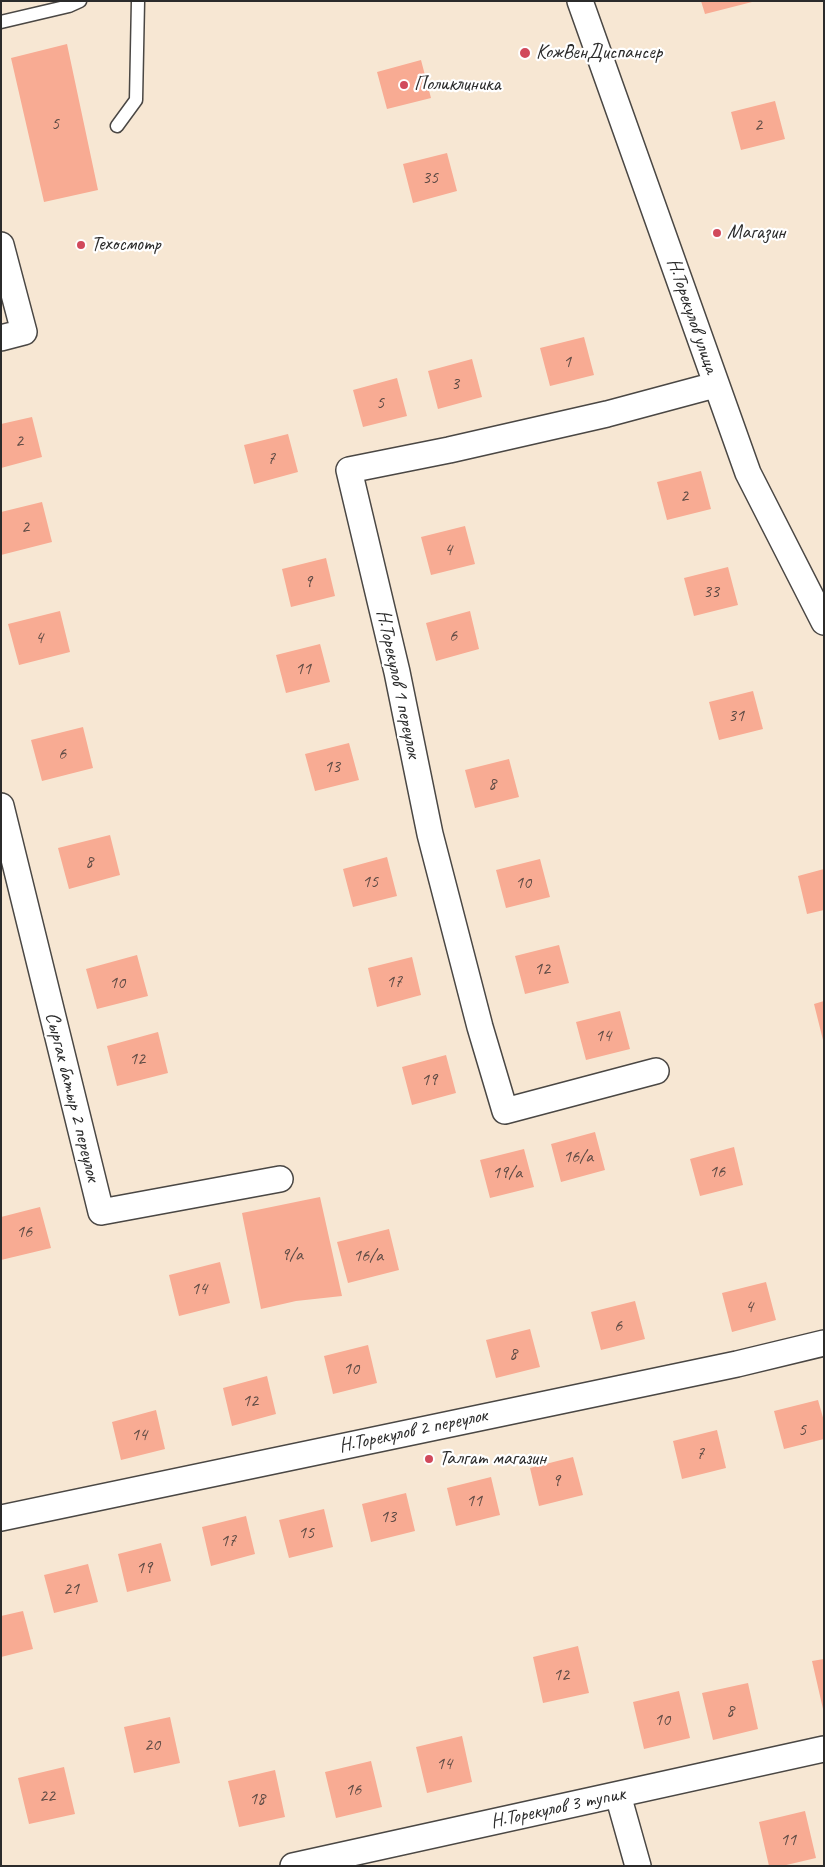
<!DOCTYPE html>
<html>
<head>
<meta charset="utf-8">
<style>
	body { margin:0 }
	#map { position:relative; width:825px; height:1867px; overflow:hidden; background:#f7e7d3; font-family:Caveat,sans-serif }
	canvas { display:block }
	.frame { position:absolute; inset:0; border:2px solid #2b2b2b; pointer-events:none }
</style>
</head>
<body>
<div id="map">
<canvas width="825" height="1867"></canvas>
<div class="frame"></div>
</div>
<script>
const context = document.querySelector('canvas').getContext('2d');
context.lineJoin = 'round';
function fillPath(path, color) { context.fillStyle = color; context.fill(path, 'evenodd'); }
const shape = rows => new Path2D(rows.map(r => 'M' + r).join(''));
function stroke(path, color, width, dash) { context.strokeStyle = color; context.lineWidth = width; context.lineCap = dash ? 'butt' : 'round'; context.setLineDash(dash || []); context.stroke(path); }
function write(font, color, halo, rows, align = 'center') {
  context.font = font + ' Caveat,sans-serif'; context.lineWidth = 4.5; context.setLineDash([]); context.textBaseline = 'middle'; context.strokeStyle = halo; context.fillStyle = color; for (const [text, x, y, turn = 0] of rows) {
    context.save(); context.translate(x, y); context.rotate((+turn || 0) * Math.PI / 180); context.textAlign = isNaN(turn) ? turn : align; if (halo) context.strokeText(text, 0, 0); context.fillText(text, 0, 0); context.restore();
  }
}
const building = shape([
	[701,1,752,1,752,2,705,14],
	[67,44,98,190,44,202,11,58],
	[421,60,431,98,387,109,377,72],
	[775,101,785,139,741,150,731,112],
	[447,153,457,191,413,203,403,164],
	[584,337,594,375,550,386,540,348],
	[472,359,482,397,438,409,428,371],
	[397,378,407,416,363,427,353,390],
	[32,417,42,457,1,468,1,424],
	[288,434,298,472,254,484,244,445],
	[701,471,711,509,667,520,657,482],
	[42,502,52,542,1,555,1,512],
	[465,526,475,564,431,575,421,537],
	[326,558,335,596,291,607,282,569],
	[728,567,738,605,694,616,684,578],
	[60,611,70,652,19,665,8,624],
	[470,611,479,649,436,661,426,623],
	[320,644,330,682,286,693,276,655],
	[753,691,763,729,719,740,709,702],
	[83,727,93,768,42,781,31,740],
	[349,743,359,780,315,791,305,754],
	[509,759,519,797,475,808,465,770],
	[110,835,120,875,69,889,58,848],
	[387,857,397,896,353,907,343,869],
	[540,859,550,897,506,908,496,870],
	[824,869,824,910,807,914,798,876],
	[559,945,569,983,525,994,515,956],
	[137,955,148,996,97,1009,86,969],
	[412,957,421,995,377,1007,368,968],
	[824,1001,824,1040,823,1040,814,1004],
	[620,1011,630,1049,586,1060,576,1022],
	[158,1032,168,1073,117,1086,107,1046],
	[446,1055,456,1093,412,1105,402,1067],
	[595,1132,605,1170,561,1182,551,1144],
	[734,1147,743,1185,700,1196,690,1159],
	[524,1149,534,1187,490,1198,480,1160],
	[320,1197,342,1296,296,1301,261,1309,242,1213],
	[40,1207,51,1248,1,1260,1,1217],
	[389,1229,399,1270,348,1283,337,1242],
	[220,1262,230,1303,179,1316,169,1275],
	[766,1282,776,1320,732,1332,722,1293],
	[635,1301,645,1339,601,1350,591,1312],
	[530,1329,540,1367,496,1378,486,1340],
	[368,1345,377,1383,333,1394,324,1356],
	[267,1376,276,1414,232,1426,223,1388],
	[818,1400,824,1421,824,1439,784,1449,774,1411],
	[156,1410,165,1449,121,1460,112,1422],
	[717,1430,726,1468,682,1479,673,1441],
	[573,1457,583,1495,539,1506,530,1468],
	[491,1477,500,1515,456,1526,447,1488],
	[406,1493,415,1531,371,1542,362,1504],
	[324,1509,333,1547,289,1558,279,1520],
	[246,1516,255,1554,211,1566,202,1527],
	[161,1543,171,1581,127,1592,118,1554],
	[88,1564,98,1602,54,1613,44,1575],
	[23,1611,33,1649,1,1657,1,1616],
	[578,1646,589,1693,543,1703,533,1657],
	[824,1659,824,1709,823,1709,812,1661],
	[748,1683,758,1729,713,1740,702,1693],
	[679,1691,690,1738,644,1749,633,1702],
	[170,1717,180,1763,134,1773,124,1727],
	[462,1736,472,1782,427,1793,416,1747],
	[371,1761,382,1807,336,1818,325,1772],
	[64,1767,75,1814,29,1824,18,1778],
	[275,1770,285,1817,239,1827,228,1781],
	[805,1811,816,1858,782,1866,769,1866,759,1822]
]);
const service = shape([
	[1,22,69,6,80,1],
	[117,126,136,100,138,1]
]);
const minor = shape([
	[580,1,748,473,824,622],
	[1,245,24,332,1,338],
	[1,806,101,1212,280,1179],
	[656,1071,505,1111,480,1027,430,834,397,672,349,470,449,450,607,414,715,385],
	[1,1518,737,1364,824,1343],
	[618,1795,638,1866],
	[293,1866,824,1749]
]);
const markers = [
	[525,53,6,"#d1495b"],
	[404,85,5,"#d1495b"],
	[717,233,5,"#d1495b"],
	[81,245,5,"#d1495b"],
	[429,1459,5,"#d1495b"]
];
const numberNames = [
	["5",55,124],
	["2",758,125],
	["35",430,178],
	["1",567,362],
	["3",455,384],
	["5",380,403],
	["2",19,441],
	["7",271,459],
	["2",684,496],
	["2",25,527],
	["4",448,550],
	["9",308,582],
	["33",711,592],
	["6",453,636],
	["4",39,638],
	["11",303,669],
	["31",736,716],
	["6",62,754],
	["13",332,767],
	["8",492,784],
	["8",89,862],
	["15",370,882],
	["10",523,883],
	["12",542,969],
	["17",394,982],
	["10",117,983],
	["14",603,1036],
	["12",137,1059],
	["19",429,1080],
	["16/а",578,1157],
	["16",717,1172],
	["19/а",507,1173],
	["16",24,1232],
	["9/а",292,1255],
	["16/а",368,1256],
	["14",199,1289],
	["4",749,1307],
	["6",618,1326],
	["8",513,1354],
	["10",351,1369],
	["12",250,1401],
	["5",802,1430],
	["14",139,1435],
	["7",700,1454],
	["9",556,1481],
	["11",474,1501],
	["13",388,1517],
	["15",306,1533],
	["17",228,1541],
	["19",144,1568],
	["21",71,1589],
	["12",561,1675],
	["8",730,1711],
	["10",662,1720],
	["20",152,1745],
	["14",444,1764],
	["16",353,1790],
	["22",47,1796],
	["18",257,1799],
	["11",788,1840]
];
const poiNames = [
	["КожВенДиспансер",536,53],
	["Поликлиника",414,85],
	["Магазин",727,233],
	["Техосмотр",91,245],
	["Талгат магазин",439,1459]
];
const streetNames = [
	["Н.Торекулов улица",692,316,71],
	["Н.Торекулов 1 переулок",398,684,78],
	["Сыргак батыр 2 переулок",72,1097,76],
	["Н.Торекулов 2 переулок",413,1431,-12],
	["Н.Торекулов 3 тупик",558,1808,-12]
];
fillPath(building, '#f8ab93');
stroke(service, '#4a4744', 15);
stroke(minor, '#4a4744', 28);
stroke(service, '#fff', 12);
stroke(minor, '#fff', 25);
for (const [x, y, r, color] of markers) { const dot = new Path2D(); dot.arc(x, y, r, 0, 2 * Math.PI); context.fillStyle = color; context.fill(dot); stroke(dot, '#fff', 2); }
write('18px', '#5e4b45', null, numberNames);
write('20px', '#2b2b2b', '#fff', poiNames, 'left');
write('20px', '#2b2b2b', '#fff', streetNames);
</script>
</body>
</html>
